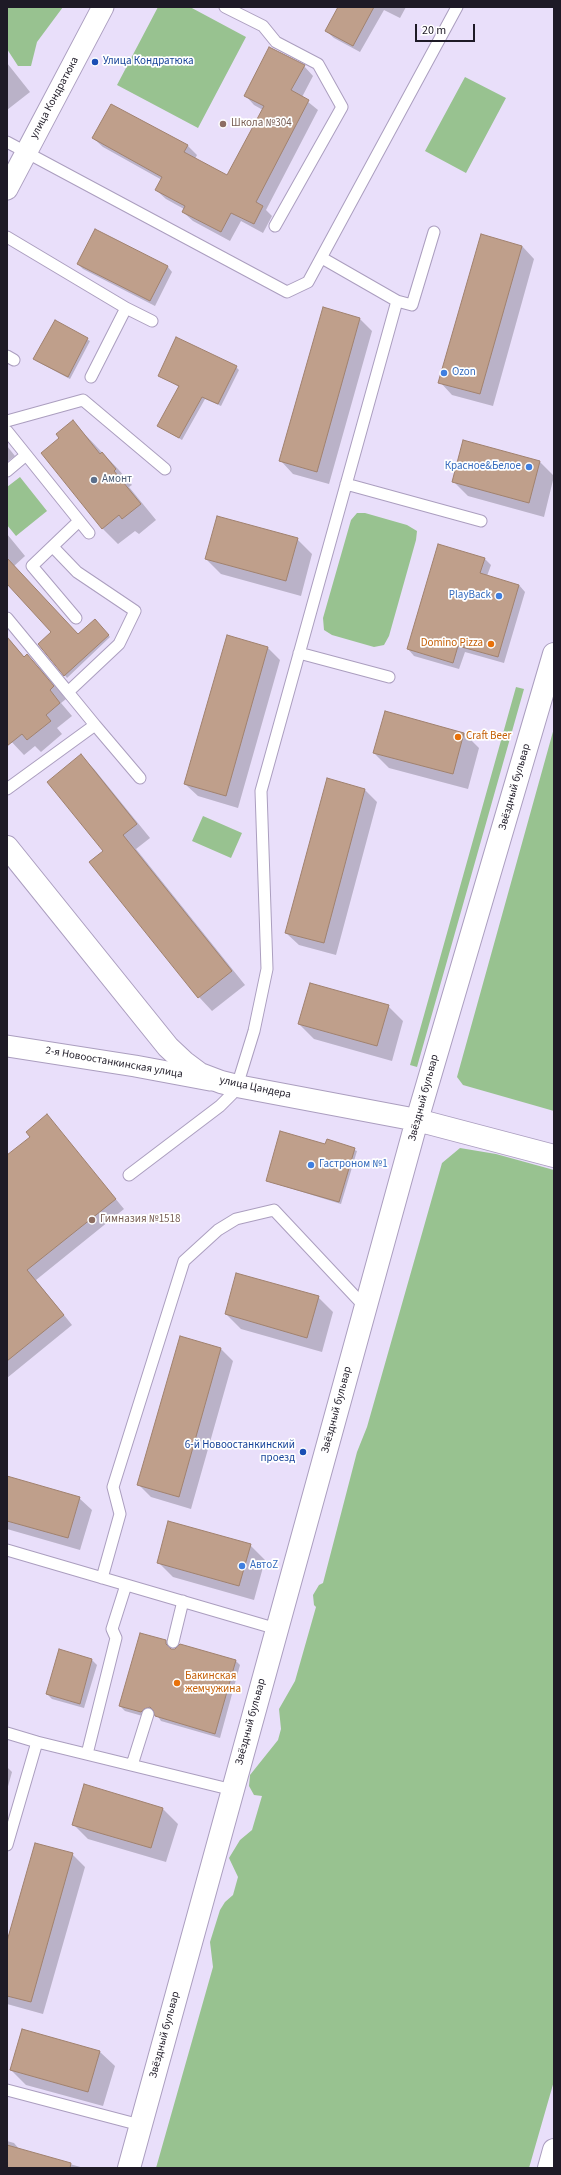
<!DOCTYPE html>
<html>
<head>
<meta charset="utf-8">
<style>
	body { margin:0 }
	#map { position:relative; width:561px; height:2175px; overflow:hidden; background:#e9dffa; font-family:"Source Sans 3",sans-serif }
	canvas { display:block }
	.frame { position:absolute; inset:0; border:8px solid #1e1a26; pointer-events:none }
	.scale { position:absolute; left:415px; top:24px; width:60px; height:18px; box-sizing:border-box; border:2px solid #1e1a26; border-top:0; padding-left:5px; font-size:12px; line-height:14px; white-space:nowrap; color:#1e1a26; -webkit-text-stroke:3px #fff; paint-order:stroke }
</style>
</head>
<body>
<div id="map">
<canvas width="561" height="2175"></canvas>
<div class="frame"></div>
<div class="scale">20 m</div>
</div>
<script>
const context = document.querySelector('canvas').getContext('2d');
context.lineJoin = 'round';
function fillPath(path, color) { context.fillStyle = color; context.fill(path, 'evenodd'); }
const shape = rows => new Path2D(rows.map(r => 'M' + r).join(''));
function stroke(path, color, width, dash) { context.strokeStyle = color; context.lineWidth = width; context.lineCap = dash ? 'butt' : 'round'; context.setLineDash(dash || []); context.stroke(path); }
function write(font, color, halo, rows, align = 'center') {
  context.font = font + ' "Source Sans 3",sans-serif'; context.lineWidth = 3.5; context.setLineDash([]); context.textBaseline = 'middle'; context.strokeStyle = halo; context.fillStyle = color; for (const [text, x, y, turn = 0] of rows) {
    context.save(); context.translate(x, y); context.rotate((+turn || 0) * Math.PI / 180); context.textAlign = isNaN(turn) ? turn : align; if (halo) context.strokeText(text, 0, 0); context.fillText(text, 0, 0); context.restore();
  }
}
const green = shape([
	[7,7,63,7,37,42,31,66,18,66,7,49],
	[158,7,190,7,246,37,198,128,117,85],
	[465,77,506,98,466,173,425,151],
	[20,477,47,511,16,536,7,525,7,487],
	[357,513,365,513,407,525,417,531,416,540,389,636,384,645,374,647,332,635,324,630,323,618,351,520],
	[516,687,524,689,417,1067,410,1065],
	[554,728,554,1111,463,1085,457,1077],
	[203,816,242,833,231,858,192,841],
	[460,1148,496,1154,554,1170,554,2081,529,2168,156,2168,213,1967,210,1942,220,1910,225,1902,233,1895,238,1877,229,1858,240,1840,252,1830,262,1796,254,1795,249,1786,250,1775,278,1740,281,1729,279,1709,295,1681,316,1607,314,1605,313,1595,319,1585,323,1583,357,1452,367,1427,442,1163]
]);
const shadow = shape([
	[339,7,406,7,400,18,384,10,360,52,334,38,326,31],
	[7,63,30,92,7,110],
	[304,66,313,76,302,97,318,110,266,210,272,216,263,233,241,221,230,241,193,221,183,212,184,209,166,199,156,190,162,180,103,147,93,138,112,106,188,146,197,155,195,159,228,177,263,110,254,105,245,95],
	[95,230,168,267,172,272,155,306,83,269,78,264],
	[522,246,534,259,493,406,452,395,440,382],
	[360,319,372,331,329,484,293,474,281,461],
	[55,322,90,341,70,379,36,361],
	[236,367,239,370,221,406,205,399,182,440,158,426,179,387,159,375],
	[73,422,118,469,132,485,129,487,156,520,139,534,135,531,118,544,103,529,61,438],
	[7,446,15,456,7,462],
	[540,462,554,476,544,517,468,496,453,481],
	[7,534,25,556,14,566,78,635,95,621,110,637,67,678,39,644,52,632,7,583],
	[297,539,312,554,301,596,221,574,206,559],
	[484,558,491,565,487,576,519,585,525,592,504,663,465,652,459,669,414,656,408,649],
	[7,636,25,658,27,655,40,668,66,699,61,703,72,716,57,728,62,734,41,752,35,746,24,755,7,737],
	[268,648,280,660,238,808,198,796,185,784],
	[385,712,464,733,479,748,468,789,389,768,374,753],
	[81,756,94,769,150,838,136,849,245,985,212,1011,199,997],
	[328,780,365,790,377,802,336,955,299,945,286,933],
	[388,1006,403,1021,392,1061,314,1039,299,1024],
	[47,1116,124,1209,36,1280,72,1325,7,1378,7,1156,31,1137],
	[327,1140,357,1151,341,1204,267,1181,326,1145],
	[318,1297,333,1312,322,1352,241,1329,226,1314],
	[221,1349,233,1361,191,1509,151,1497,139,1485],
	[7,1477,79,1498,92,1510,80,1550,7,1529],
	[250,1545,265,1560,254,1600,173,1577,158,1562],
	[166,1641,171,1646,171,1650,235,1660,240,1665,220,1738,161,1721,155,1712,149,1713,146,1717,125,1711,120,1706],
	[92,1660,97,1665,84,1708,52,1699,47,1694],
	[7,1767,12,1772,7,1790],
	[163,1809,178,1824,166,1862,88,1839,73,1824],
	[72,1854,85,1867,43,2014,7,2004,7,1945],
	[22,2030,100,2052,115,2066,103,2106,26,2085,11,2070],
	[7,2141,14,2143,20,2150,84,2168,7,2168]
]);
const building = shape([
	[338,7,374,7,353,46,325,31,338,7],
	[269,47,305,65,291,90,309,100,256,202,263,206,254,224,231,213,221,232,182,212,185,206,155,190,162,177,92,138,111,104,188,145,184,152,227,175,264,106,244,96,269,47],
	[95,229,168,266,150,301,77,264,95,229],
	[481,234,522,246,480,394,438,383,481,234],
	[323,307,360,318,317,472,279,461,323,307],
	[55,320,88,338,68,377,33,359,55,320],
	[176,337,237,366,218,404,202,397,179,438,157,426,179,386,158,376,176,337],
	[73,420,100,454,102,452,116,469,114,471,141,504,122,519,119,515,102,529,41,453,59,438,56,434,73,420],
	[463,440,540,461,529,503,452,482,463,440],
	[217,516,298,538,286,581,205,559,217,516],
	[438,544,485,558,480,573,519,585,498,657,458,646,453,663,407,649,438,544],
	[7,558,78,634,95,619,109,635,64,676,38,644,51,632,7,584,7,558],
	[227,635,268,647,226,796,184,784,227,635],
	[7,637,24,657,27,654,54,686,50,690,60,703,46,715,51,721,27,740,22,734,7,746,7,637],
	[385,711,464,733,453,774,373,753,385,711],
	[81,754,137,824,123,835,232,971,198,998,89,862,103,851,47,782,81,754],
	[327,778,365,789,324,943,285,933,327,778],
	[310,983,389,1005,377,1046,298,1024,310,983],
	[47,1114,116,1199,27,1270,64,1315,7,1361,7,1155,30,1137,26,1132,47,1114],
	[280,1131,325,1144,327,1139,355,1148,339,1202,266,1181,280,1131],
	[236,1273,319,1296,307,1338,225,1314,236,1273],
	[180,1336,221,1348,179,1497,137,1485,180,1336],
	[7,1476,80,1497,68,1538,7,1521,7,1476],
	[168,1521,251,1544,239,1586,157,1563,168,1521],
	[140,1633,166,1640,166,1644,171,1649,175,1649,180,1644,236,1660,215,1734,155,1716,153,1710,150,1707,144,1709,141,1712,119,1706,140,1633],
	[59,1649,92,1659,80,1704,46,1694,59,1649],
	[84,1784,163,1808,151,1848,72,1825,84,1784],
	[35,1843,73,1853,31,2002,7,1996,7,1941,35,1843],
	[22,2029,100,2051,88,2092,10,2070,22,2029],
	[7,2145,71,2163,70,2168,7,2168,7,2145]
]);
const service = shape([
	[225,7,263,26,276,42,318,64,342,107,275,226],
	[7,142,287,292,308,282,457,7],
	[7,237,126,308,91,377],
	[397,301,412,305,434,232],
	[126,308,152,321],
	[7,356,14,360],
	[7,421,83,400,165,469],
	[7,431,89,533],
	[7,471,26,455],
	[346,484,481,521],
	[7,618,68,692],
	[76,618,32,566,79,521],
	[299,653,389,677],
	[95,725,140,778],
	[7,789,95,725,68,692,119,644,135,611,77,572,53,547],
	[129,1175,220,1106,232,1094,237,1086,254,1031,267,969,261,791,397,301,322,258],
	[7,1550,277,1629],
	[102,1578,120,1514,113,1487,184,1261,218,1230,236,1219,274,1210,365,1307],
	[173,1642,183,1601],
	[7,1733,37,1742,7,1845],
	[37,1742,233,1790],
	[87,1754,116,1638,112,1629,126,1585],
	[132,1765,148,1714],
	[7,2090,140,2125]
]);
const minor = shape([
	[7,189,103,7],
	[7,1046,135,1066,210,1080]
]);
const tertiary = shape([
	[7,847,168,1047,184,1062,200,1074,221,1082,237,1086,417,1120,554,1156],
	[129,2168,417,1120,554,654],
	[549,2168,554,2150]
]);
const markers = [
	[95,62,4,"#1a4fb4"],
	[223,124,4,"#8d6e63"],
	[444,373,4,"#3f7fe0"],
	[529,467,4,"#3f7fe0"],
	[94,480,4,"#5c6f8a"],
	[499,596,4,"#3f7fe0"],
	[491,644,4,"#e8710a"],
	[458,737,4,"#e8710a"],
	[311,1165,4,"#3f7fe0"],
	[92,1220,4,"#8d6e63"],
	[303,1452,4,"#1a4fb4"],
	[242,1566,4,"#3f7fe0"],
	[177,1683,4,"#e8710a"]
];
const transitNames = [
	["Улица Кондратюка",103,62],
	["6-й Новоостанкинский",295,1446,"right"],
	["проезд",295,1459,"right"]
];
const streetNames = [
	["улица Кондратюка",55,98,-62],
	["Звёздный бульвар",515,787,-74],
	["2-я Новоостанкинская улица",114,1063,10],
	["улица Цандера",255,1088,12],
	["Звёздный бульвар",424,1098,-75],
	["Звёздный бульвар",337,1410,-75],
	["Звёздный бульвар",251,1722,-75],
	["Звёздный бульвар",165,2035,-75]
];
const educationNames = [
	["Школа №304",231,124],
	["Гимназия №1518",100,1220]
];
const shopNames = [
	["Ozon",452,373],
	["Красное&Белое",521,467,"right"],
	["PlayBack",491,596,"right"],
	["Гастроном №1",319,1165],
	["АвтоZ",250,1566]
];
const serviceNames = [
	["Амонт",102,480]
];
const foodNames = [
	["Domino Pizza",483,644,"right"],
	["Craft Beer",466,737],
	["Бакинская",185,1677],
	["жемчужина",185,1690]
];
fillPath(green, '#98c290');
fillPath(shadow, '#0003');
fillPath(building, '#bf9f8b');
stroke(building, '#a0816e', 1);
stroke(service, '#ab9ebf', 13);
stroke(minor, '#ab9ebf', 23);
stroke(tertiary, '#ab9ebf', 24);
stroke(service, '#fff', 11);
stroke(minor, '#fff', 21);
stroke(tertiary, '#fff', 22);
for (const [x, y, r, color] of markers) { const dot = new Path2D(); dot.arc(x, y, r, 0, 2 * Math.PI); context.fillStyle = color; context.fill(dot); stroke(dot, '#fff', 1.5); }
write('11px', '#164399', '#fff', transitNames, 'left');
write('11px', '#1e1a26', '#fff', streetNames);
write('11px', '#785e54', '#fff', educationNames, 'left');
write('11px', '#366cbe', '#fff', shopNames, 'left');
write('11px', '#4e5e75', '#fff', serviceNames, 'left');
write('11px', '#c56008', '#fff', foodNames, 'left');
</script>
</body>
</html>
